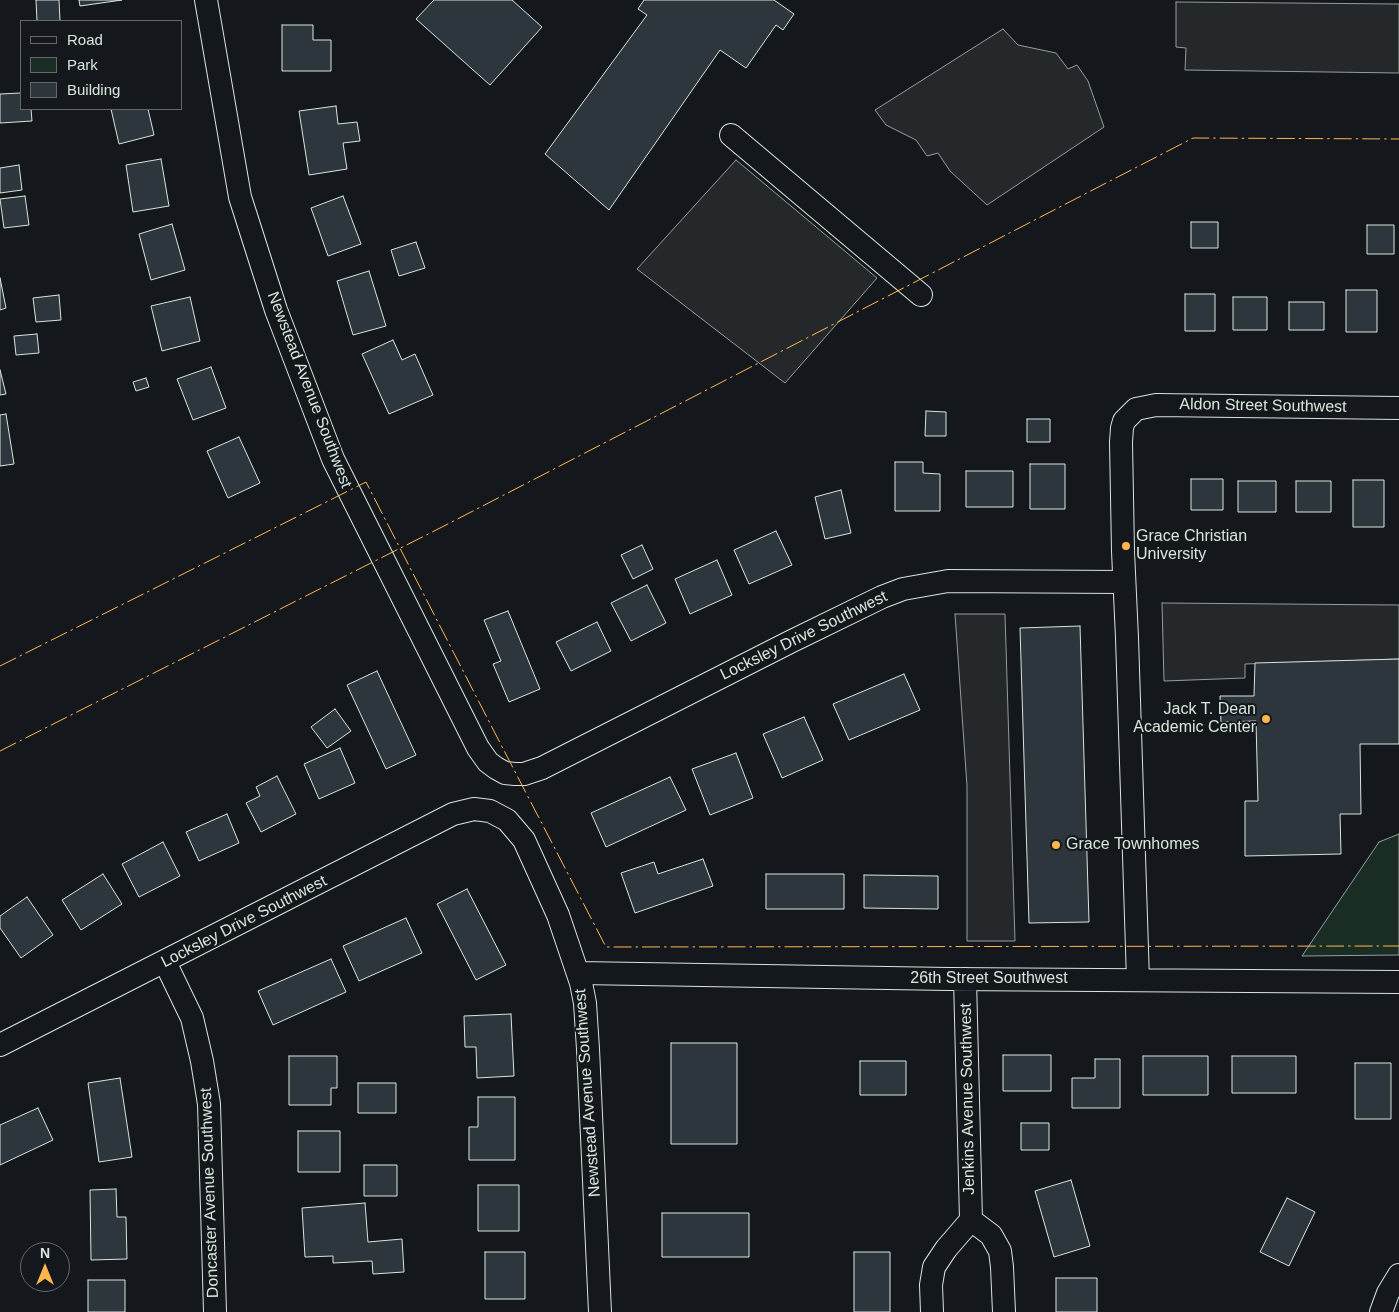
<!DOCTYPE html>
<html>
<head>
<meta charset="utf-8">
<style>
	body { margin:0 }
	#map { position:relative; width:1399px; height:1312px; overflow:hidden; background:#14181c; font-family:Helvetica,sans-serif }
	canvas { display:block }
	.legend { position:absolute; left:20px; top:20px; width:162px; height:90px; box-sizing:border-box; background:#14181c; border:1px solid #626a69; margin:0; padding:6px 9px; list-style:none; font-size:15px; color:#d8e6dc }
	.legend li { display:flex; align-items:center; gap:10px; height:25px }
	.legend b { width:25px; border:1px solid #626a69 }
	.north { position:absolute; left:20px; top:1242px; width:50px; height:50px; box-sizing:border-box; background:#14181c; border:1px solid #626a69; border-radius:50%; rotate:0deg; font-size:14px; font-weight:700; line-height:20px; text-align:center; color:#d8e6dc }
	.north::after { content:''; display:block; margin:auto; width:18px; height:22px; background:#ffb74d; clip-path:polygon(50% 0,100% 100%,50% 72%,0 100%) }
</style>
</head>
<body>
<div id="map">
<canvas width="1399" height="1312"></canvas>
<ul class="legend">
<li><b style="height:6px;background:#14181c"></b>Road</li>
<li><b style="height:14px;background:#1a2d24"></b>Park</li>
<li><b style="height:14px;background:#2c363c"></b>Building</li>
</ul>
<div class="north">N</div>
</div>
<script>
const context = document.querySelector('canvas').getContext('2d');
context.lineJoin = 'round';
function fillPath(path, color) { context.fillStyle = color; context.fill(path, 'evenodd'); }
const shape = rows => new Path2D(rows.map(r => 'M' + r).join(''));
function stroke(path, color, width, dash) { context.strokeStyle = color; context.lineWidth = width; context.lineCap = dash ? 'butt' : 'round'; context.setLineDash(dash || []); context.stroke(path); }
function write(font, color, halo, rows, align = 'center') {
  context.font = font + ' Helvetica,sans-serif'; context.lineWidth = 4; context.setLineDash([]); context.textBaseline = 'middle'; context.strokeStyle = halo; context.fillStyle = color; for (const [text, x, y, turn = 0] of rows) {
    context.save(); context.translate(x, y); context.rotate((+turn || 0) * Math.PI / 180); context.textAlign = isNaN(turn) ? turn : align; if (halo) context.strokeText(text, 0, 0); context.fillText(text, 0, 0); context.restore();
  }
}
const green = shape([
	[1399,834,1399,955,1302,956,1379,842,1399,834]
]);
const parking = shape([
	[1176,2,1399,4,1399,73,1185,70,1186,48,1176,47,1176,2],
	[1003,29,1018,45,1056,53,1068,69,1077,65,1088,81,1104,127,987,205,950,171,938,153,927,156,916,140,886,125,875,110,1003,29],
	[736,160,877,278,785,383,637,269,736,160],
	[1162,603,1399,605,1399,659,1245,664,1245,678,1164,681,1162,603],
	[955,614,1005,614,1015,941,967,941,967,786,955,614]
]);
const building = shape([
	[36,0,59,0,60,21,37,21,36,0],
	[79,0,122,0,80,6,79,0],
	[434,0,512,0,542,27,490,85,416,19,434,0],
	[644,0,774,0,794,14,783,30,776,25,746,68,720,50,609,210,545,154,647,15,638,9,644,0],
	[282,25,313,25,313,40,331,40,331,71,282,71,282,25],
	[21,93,21,109,31,109,32,121,0,123,0,94,21,93],
	[336,106,338,124,357,122,360,141,343,143,347,169,309,175,299,111,336,106],
	[111,109,148,109,154,135,119,144,111,109],
	[161,159,169,206,133,212,126,165,161,159],
	[19,165,22,190,0,193,0,168,19,165],
	[25,196,29,225,4,228,0,199,25,196],
	[343,196,361,244,328,256,311,208,343,196],
	[1191,222,1218,222,1218,248,1191,248,1191,222],
	[172,224,185,270,151,280,139,234,172,224],
	[1367,225,1394,225,1394,254,1367,254,1367,225],
	[416,242,425,268,399,276,391,250,416,242],
	[369,271,386,326,353,335,337,281,369,271],
	[0,278,6,308,0,310,0,278],
	[1346,290,1377,290,1377,332,1346,332,1346,290],
	[1185,294,1215,294,1215,331,1185,331,1185,294],
	[59,295,61,320,36,322,33,298,59,295],
	[190,297,200,341,162,351,151,306,190,297],
	[1233,297,1267,297,1267,330,1233,330,1233,297],
	[1289,302,1324,302,1324,330,1289,330,1289,302],
	[37,334,39,353,16,355,14,336,37,334],
	[393,340,402,360,415,354,433,395,389,414,362,354,393,340],
	[211,367,226,408,193,420,177,379,211,367],
	[0,370,6,394,0,395,0,370],
	[146,378,149,387,136,391,133,382,146,378],
	[926,411,946,412,946,436,925,436,926,411],
	[6,414,14,464,0,466,0,415,6,414],
	[1027,419,1050,419,1050,442,1027,442,1027,419],
	[239,437,260,483,228,498,207,451,239,437],
	[895,462,923,462,923,473,940,474,940,511,895,511,895,462],
	[1030,464,1065,464,1065,509,1030,509,1030,464],
	[966,471,1013,471,1013,507,966,507,966,471],
	[1191,479,1223,479,1223,510,1191,510,1191,479],
	[1353,480,1384,480,1384,527,1353,527,1353,480],
	[1238,481,1276,481,1276,512,1238,512,1238,481],
	[1296,481,1331,481,1331,512,1296,512,1296,481],
	[841,490,851,533,825,539,815,497,841,490],
	[776,531,792,565,749,584,734,550,776,531],
	[642,545,653,569,633,579,621,555,642,545],
	[717,560,732,595,690,614,675,579,717,560],
	[647,585,666,623,631,641,611,603,647,585],
	[508,611,540,689,509,702,493,664,501,661,484,620,508,611],
	[597,622,611,651,571,671,556,642,597,622],
	[1080,626,1089,922,1029,923,1020,628,1080,626],
	[1399,659,1399,744,1360,744,1361,814,1340,814,1341,854,1245,856,1245,801,1258,801,1256,721,1221,722,1220,696,1254,696,1255,663,1399,659],
	[377,671,416,755,386,769,347,685,377,671],
	[904,674,920,710,849,740,833,704,904,674],
	[335,709,351,731,327,748,311,727,335,709],
	[804,717,823,760,782,778,763,734,804,717],
	[340,748,355,783,319,799,304,764,340,748],
	[736,753,753,798,710,815,692,769,736,753],
	[277,776,296,814,261,832,246,803,260,796,256,787,277,776],
	[670,777,686,810,606,847,591,813,670,777],
	[227,814,239,843,199,861,186,832,227,814],
	[163,842,180,876,139,897,122,864,163,842],
	[703,859,713,886,635,913,621,873,654,862,658,874,703,859],
	[103,874,122,904,81,930,62,900,103,874],
	[766,874,844,874,844,909,766,909,766,874],
	[864,875,938,876,938,909,864,908,864,875],
	[467,889,506,965,476,980,437,904,467,889],
	[27,897,53,935,21,958,0,928,0,916,27,897],
	[406,918,422,953,359,981,343,946,406,918],
	[331,959,346,992,273,1025,258,991,331,959],
	[511,1014,514,1076,477,1078,476,1047,465,1047,464,1016,511,1014],
	[671,1043,737,1043,737,1144,671,1144,671,1043],
	[1003,1055,1051,1055,1051,1091,1003,1091,1003,1055],
	[289,1056,337,1056,337,1088,331,1088,331,1105,289,1105,289,1056],
	[1143,1056,1208,1056,1208,1095,1143,1095,1143,1056],
	[1232,1056,1296,1056,1296,1093,1232,1093,1232,1056],
	[1095,1059,1120,1059,1120,1108,1072,1108,1072,1078,1095,1078,1095,1059],
	[860,1061,906,1061,906,1095,860,1095,860,1061],
	[1355,1063,1391,1063,1391,1119,1355,1119,1355,1063],
	[120,1078,132,1157,99,1162,88,1083,120,1078],
	[358,1083,396,1083,396,1113,358,1113,358,1083],
	[478,1097,515,1097,515,1160,469,1160,469,1127,478,1127,478,1097],
	[38,1108,53,1140,0,1165,0,1125,38,1108],
	[1021,1123,1049,1123,1049,1150,1021,1150,1021,1123],
	[298,1131,340,1131,340,1172,298,1172,298,1131],
	[364,1165,397,1165,397,1196,364,1196,364,1165],
	[1071,1180,1090,1246,1054,1257,1035,1191,1071,1180],
	[478,1185,519,1185,519,1231,478,1231,478,1185],
	[116,1189,117,1217,126,1217,127,1259,91,1260,90,1190,116,1189],
	[1287,1198,1315,1212,1289,1266,1260,1252,1287,1198],
	[365,1203,368,1242,402,1239,404,1272,373,1274,372,1261,333,1263,333,1256,305,1257,302,1208,365,1203],
	[662,1213,749,1213,749,1257,662,1257,662,1213],
	[485,1252,525,1252,525,1299,485,1299,485,1252],
	[854,1252,890,1252,890,1312,854,1312,854,1252],
	[1056,1278,1097,1278,1097,1312,1056,1312,1056,1278],
	[88,1280,125,1280,125,1312,88,1312,88,1280]
]);
const minor = shape([
	[206,0,240,197,276,310,333,459,478,748,488,762,496,768,505,773,515,774,524,774,542,768,790,642,882,597,903,589,948,581,1124,582],
	[731,135,921,295],
	[165,962,192,1018,202,1061,209,1104,215,1312],
	[579,973,949,979,1399,982],
	[1138,980,1127,638,1123,551,1121,442,1122,428,1124,421,1136,409,1156,405,1399,408],
	[0,1045,453,814,474,809,490,811,507,820,524,840,558,915,581,983,585,1003,588,1049,600,1312],
	[971,1220,991,1235,1000,1251,1002,1267,1004,1312],
	[932,1312,931,1285,934,1267,946,1249,971,1220,965,979],
	[1381,1312,1388,1293,1399,1275]
]);
const power = shape([
	[0,666,366,482,497,737,606,947,1399,946],
	[0,751,444,526,1193,138,1399,139]
]);
const markers = [
	[1126,546,5,"#ffb74d"],
	[1266,719,5,"#ffb74d"],
	[1056,845,5,"#ffb74d"]
];
const streetNames = [
	["Newstead Avenue Southwest",309,390,69],
	["Aldon Street Southwest",1263,406,1],
	["Locksley Drive Southwest",804,636,-26],
	["Locksley Drive Southwest",244,922,-27],
	["26th Street Southwest",989,979],
	["Newstead Avenue Southwest",588,1093,-94],
	["Jenkins Avenue Southwest",968,1099,-91],
	["Doncaster Avenue Southwest",210,1193,-92]
];
const poiNames = [
	["Grace Christian",1136,537],
	["University",1136,555],
	["Jack T. Dean",1256,710,"right"],
	["Academic Center",1256,728,"right"],
	["Grace Townhomes",1066,845]
];
fillPath(green, '#1a2d24');
stroke(green, '#939e99', 1);
fillPath(parking, '#24282b');
stroke(parking, '#939e99', 1);
fillPath(building, '#2c363c');
stroke(building, '#d8e6dc', 1);
stroke(minor, '#d8e6dc', 24);
stroke(minor, '#14181c', 22);
stroke(power, '#ffb74d', 1, [18, 4, 2.5, 4]);
for (const [x, y, r, color] of markers) { const dot = new Path2D(); dot.arc(x, y, r, 0, 2 * Math.PI); context.fillStyle = color; context.fill(dot); stroke(dot, '#14181c', 2); }
write('16px', '#d8e6dc', '#14181c', streetNames);
write('16px', '#d8e6dc', '#14181c', poiNames, 'left');
</script>
</body>
</html>
